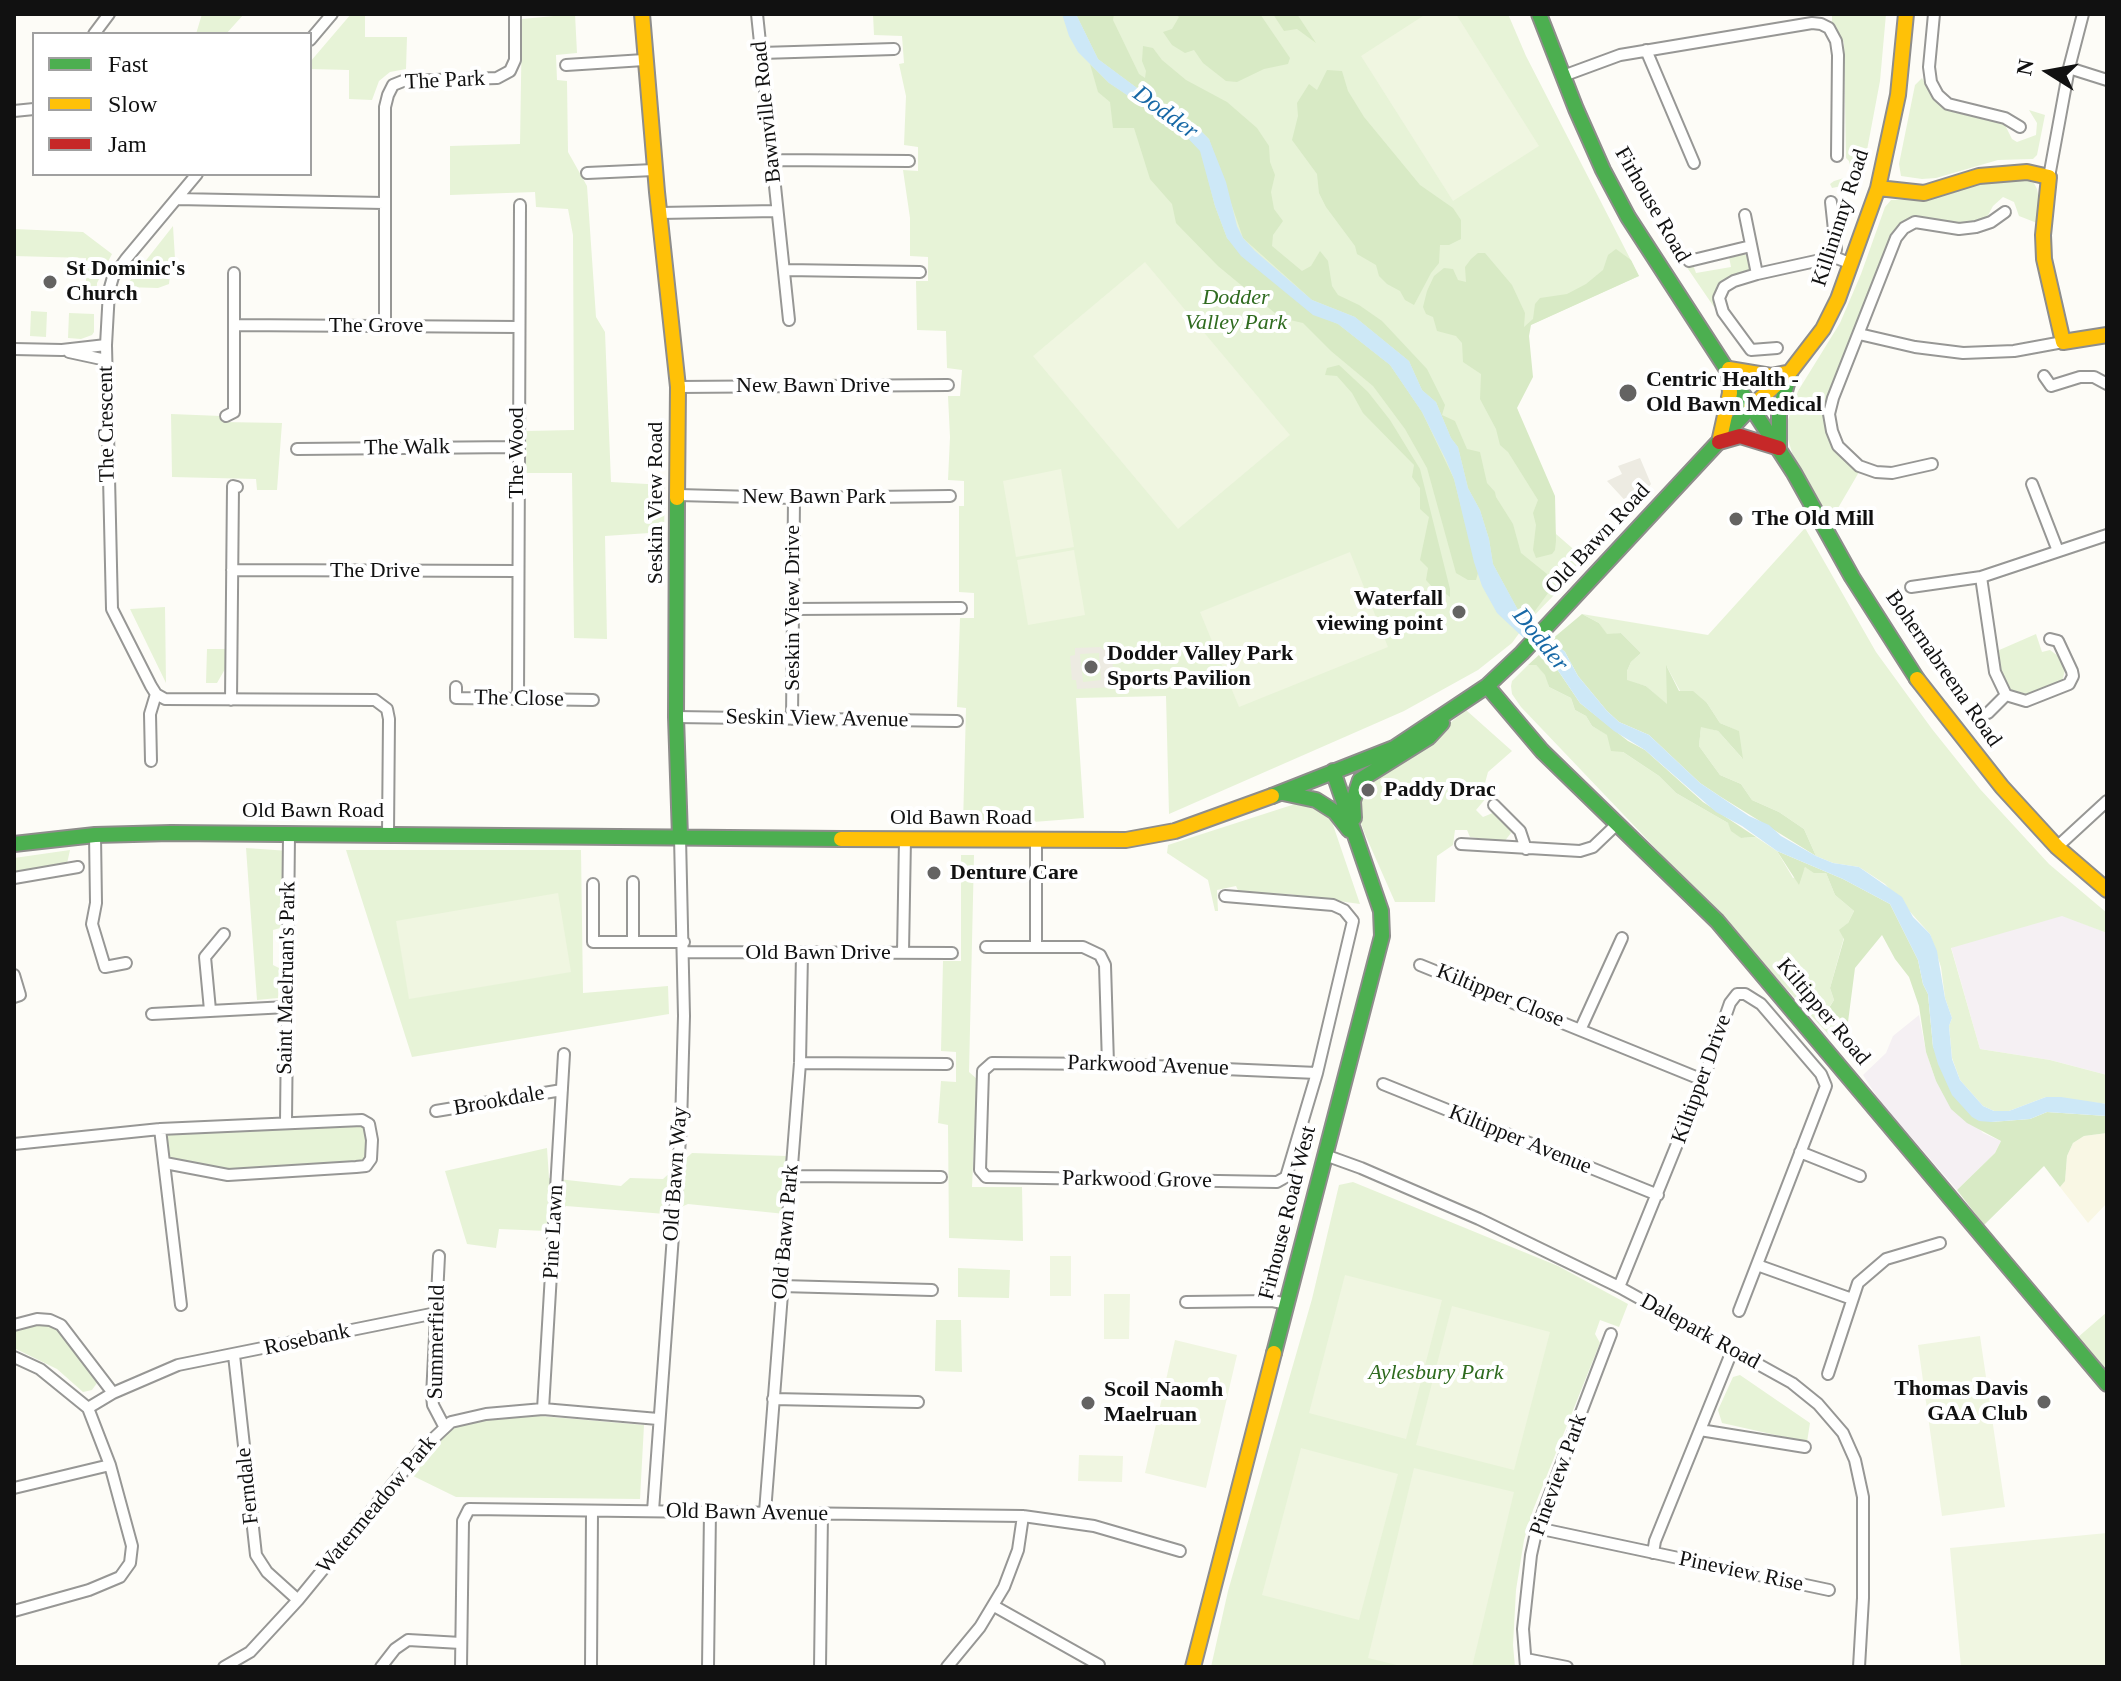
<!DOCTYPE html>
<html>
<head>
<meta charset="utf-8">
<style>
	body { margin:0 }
	#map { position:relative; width:2121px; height:1681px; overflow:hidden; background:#fdfcf7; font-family:Georgia,serif }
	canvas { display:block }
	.frame { position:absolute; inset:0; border:16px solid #111; pointer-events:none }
	.legend { position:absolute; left:32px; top:32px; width:280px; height:144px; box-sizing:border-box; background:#fff; border:2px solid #a0a0a0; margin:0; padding:10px 14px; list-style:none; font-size:24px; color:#111 }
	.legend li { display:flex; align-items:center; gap:16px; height:40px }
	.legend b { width:40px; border:2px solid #a0a0a0 }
	.north { position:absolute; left:2009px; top:32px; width:80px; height:80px; -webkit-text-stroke:6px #fff; paint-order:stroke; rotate:281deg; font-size:22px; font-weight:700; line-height:32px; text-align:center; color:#111 }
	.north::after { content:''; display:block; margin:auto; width:28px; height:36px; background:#111; clip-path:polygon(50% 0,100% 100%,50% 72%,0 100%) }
</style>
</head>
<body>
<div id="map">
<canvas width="2121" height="1681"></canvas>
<div class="frame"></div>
<ul class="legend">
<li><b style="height:10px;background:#4caf50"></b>Fast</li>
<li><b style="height:10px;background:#ffc107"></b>Slow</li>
<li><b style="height:10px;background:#c62828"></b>Jam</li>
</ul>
<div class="north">N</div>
</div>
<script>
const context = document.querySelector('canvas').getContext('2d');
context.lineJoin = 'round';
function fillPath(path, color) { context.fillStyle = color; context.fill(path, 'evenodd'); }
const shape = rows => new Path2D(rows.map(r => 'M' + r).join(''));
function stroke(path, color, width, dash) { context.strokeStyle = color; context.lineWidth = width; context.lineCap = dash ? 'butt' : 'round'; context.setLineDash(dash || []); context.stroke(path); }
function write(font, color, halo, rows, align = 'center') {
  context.font = font + ' Georgia,serif'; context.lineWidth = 8; context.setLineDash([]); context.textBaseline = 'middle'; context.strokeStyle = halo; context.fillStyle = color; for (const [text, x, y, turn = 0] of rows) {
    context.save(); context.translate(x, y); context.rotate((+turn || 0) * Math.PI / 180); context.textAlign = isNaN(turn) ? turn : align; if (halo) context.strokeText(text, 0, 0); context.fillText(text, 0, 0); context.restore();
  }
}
const industrial = shape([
	[2062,915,2107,933,2107,1075,2050,1060,1980,1049,1951,947],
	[1919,1015,1926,1052,1936,1081,1983,1133,2001,1141,1995,1153,1957,1190,1879,1100,1863,1075,1886,1053,1893,1036]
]);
const farmland = shape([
	[2107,1133,2107,1203,2088,1223,2060,1187,2065,1180,2067,1156,2073,1143,2084,1136]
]);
const green = shape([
	[202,14,244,14,226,34,196,34],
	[351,14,365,14,365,37,407,37,406,69,390,72,379,81,372,100,349,99,349,70,310,69,310,62],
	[575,14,577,53,556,55,557,80,567,81,568,152,587,186,596,317,605,332,611,482,665,485,664,532,605,536,607,639,574,638,572,473,526,473,526,431,574,430,573,235,568,209,536,207,535,192,450,195,450,146,520,144,522,19],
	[873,14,1350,14,1352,16,1355,14,1508,14,1526,56,1639,276,1515,332,1517,408,1556,534,1587,561,1525,625,1512,643,1478,670,1404,711,1169,814,1166,696,1076,698,1084,818,1008,824,963,825,966,708,957,707,960,618,974,618,974,593,959,592,959,506,964,506,964,481,948,480,950,437,948,396,960,396,962,370,947,368,946,331,917,330,916,281,928,281,928,257,910,256,910,218,903,170,918,171,918,147,904,145,906,96,899,64,904,63,902,36,874,35],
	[1832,14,1886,14,1880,81,1861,182,1832,188,1830,184,1834,181,1851,176,1849,161,1846,158,1844,43,1835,26,1832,24],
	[1922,78,1932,97,1941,106,1953,112,1999,122,2005,125,2012,139,2017,142,2036,135,2037,123,2029,110,2045,115,2037,155,2033,159,1998,160,1936,178,1922,179,1901,176,1899,164,1915,85],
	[2022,179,2034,183,2037,189,2040,205,2037,223,2019,216,2014,202,2003,197,1993,206,1986,219,1956,224,1914,216,1905,220,1893,233,1826,401,1826,432,1838,454,1859,472,1834,515,1829,518,1793,456,1785,429,1798,391,1840,323,1861,274,1885,207,1891,200,1931,199,1992,181],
	[173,226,176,275,170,275,169,284,158,288,125,287],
	[14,229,83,232,112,254,97,283,96,304,86,303,86,258,14,256],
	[1743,254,1748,256,1750,270,1729,277,1717,285,1714,307,1686,266,1693,265,1696,273,1731,267,1729,257],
	[31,311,47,312,46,337,30,336],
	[69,313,94,314,94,332,92,335,81,339,68,338],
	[171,414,221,416,222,422,282,423,277,490,257,490,256,479,172,477],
	[1805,528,1876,652,1932,729,1980,789,2049,864,2107,913,2107,933,2062,916,1951,948,1980,1049,2050,1060,2107,1075,2107,1104,2046,1097,2009,1111,1994,1111,1983,1106,1960,1080,1952,1058,1949,1026,1952,1018,1945,998,1941,967,1930,934,1885,884,1859,867,1833,863,1816,856,1804,829,1779,812,1752,800,1741,784,1720,775,1699,746,1701,726,1718,731,1742,758,1738,731,1720,723,1707,703,1680,691,1667,667,1667,705,1646,686,1627,681,1627,671,1631,662,1641,653,1621,633,1607,635,1599,623,1582,614,1708,635],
	[165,607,166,683,130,609],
	[2036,634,2042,652,2050,650,2058,656,2065,670,2062,682,2028,695,2012,694,2005,688,1997,651],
	[207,649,225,649,225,669,217,683,206,683],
	[1528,665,1536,665,1546,675,1549,687,1571,698,1575,710,1586,716,1592,726,1608,735,1623,752,1659,776,1676,793,1728,823,1741,838,1756,837,1777,851,1793,878,1802,874,1805,867,1826,873,1835,895,1854,911,1848,923,1830,988,1834,1000,1827,1010,1848,1022,1831,1037,1682,876,1521,707,1512,694,1511,686,1512,681],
	[1466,710,1512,751,1488,772,1485,783,1487,797,1476,810,1483,817,1495,812,1507,823,1511,833,1504,842,1470,837,1467,830,1455,830,1453,845,1437,856,1435,902,1395,902,1364,832,1358,814,1360,790,1367,780,1419,748],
	[1295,804,1315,805,1331,819,1360,904,1288,894,1239,893,1236,886,1217,890,1218,911,1215,911,1208,880,1167,853,1168,845],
	[246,848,289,851,288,926,273,930,273,965,279,968,278,998,257,1000],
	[70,850,66,868,14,878,14,858],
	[346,850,581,850,583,993,668,986,669,1014,412,1057],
	[961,855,974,855,969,1072,977,1079,972,1187,1022,1187,1023,1241,949,1238,948,1125,938,1123,941,1081,956,1082,956,1052,941,1051,943,961,961,961],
	[369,1124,366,1166,228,1175,165,1163,160,1129],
	[547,1148,549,1178,621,1186,630,1178,663,1179,692,1153,786,1156,785,1214,688,1204,665,1214,566,1206,547,1231,499,1229,496,1248,467,1244,445,1171],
	[1353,1182,1558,1266,1628,1304,1619,1327,1600,1320,1595,1334,1600,1343,1533,1510,1524,1540,1516,1590,1513,1645,1515,1667,1211,1667,1228,1591,1312,1299,1339,1185],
	[958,1268,1010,1270,1009,1298,958,1297],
	[2107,1312,2107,1374,2077,1338],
	[936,1320,961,1320,962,1372,935,1371],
	[44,1323,59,1328,94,1374,97,1383,92,1390,83,1392,57,1369,14,1348,14,1330,29,1324],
	[1740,1375,1810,1423,1807,1442,1722,1423,1718,1410,1733,1377],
	[517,1414,644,1425,640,1499,456,1497,407,1473,430,1441,451,1426]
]);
const forest = shape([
	[1076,14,1114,14,1113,20,1139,74,1145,78,1146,71,1142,61,1143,46,1153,48,1162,60,1186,80,1227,102,1257,128,1269,146,1270,162,1275,175,1271,192,1274,209,1283,221,1273,235,1272,246,1302,271,1311,266,1320,251,1328,261,1332,286,1338,295,1359,305,1382,321,1427,369,1445,405,1442,415,1455,421,1467,449,1480,452,1487,483,1495,492,1496,497,1513,524,1521,553,1547,574,1546,583,1551,589,1529,619,1518,610,1493,564,1489,539,1480,510,1468,488,1458,447,1451,438,1436,402,1422,390,1409,361,1355,317,1312,300,1243,238,1209,139,1197,127,1164,108,1098,59],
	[1175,14,1260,14,1290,58,1288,64,1264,69,1237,82,1226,81,1203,63,1194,50,1185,53,1172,45,1163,32,1172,29,1179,17],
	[1273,14,1297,14,1316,43,1297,29,1284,31],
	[1090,64,1109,83,1181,131,1201,151,1215,206,1227,238,1255,266,1327,319,1338,324,1390,365,1422,412,1454,479,1478,573,1476,580,1468,580,1456,573,1427,468,1405,429,1373,386,1331,351,1303,323,1281,318,1218,266,1176,223,1172,204,1150,179,1134,128,1113,128,1110,102,1098,92],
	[1327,70,1342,71,1348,91,1364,117,1420,185,1453,208,1461,220,1461,239,1449,245,1440,245,1439,263,1431,273,1414,305,1405,300,1400,291,1387,284,1379,276,1376,265,1357,254,1355,246,1326,207,1319,193,1317,174,1292,140,1298,116,1297,103,1309,84,1317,90],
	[1616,249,1631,260,1639,276,1531,325,1529,336,1533,377,1517,408,1555,496,1556,541,1555,550,1552,554,1536,558,1533,550,1536,525,1533,513,1538,500,1508,452,1500,445,1496,429,1480,399,1481,374,1463,362,1462,343,1456,336,1437,331,1433,317,1426,314,1423,307,1427,291,1434,276,1444,268,1453,269,1458,280,1466,282,1465,267,1471,259,1478,253,1485,253,1512,285,1525,313,1524,327,1533,319,1535,304,1540,298,1567,294,1586,284,1603,270,1608,255],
	[1339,365,1368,392,1390,420,1420,469,1450,589,1450,597,1441,590,1434,589,1426,580,1428,568,1420,560,1429,517,1420,509,1420,488,1412,477,1414,465,1363,413,1352,393,1337,376,1325,375,1327,368],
	[1582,614,1599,623,1607,634,1621,633,1641,653,1631,662,1627,671,1627,680,1646,686,1667,704,1666,665,1679,691,1693,691,1707,703,1720,723,1739,731,1743,759,1718,731,1701,727,1699,746,1720,775,1741,784,1752,800,1779,812,1804,829,1816,856,1721,797,1700,783,1649,735,1619,722,1607,711,1578,676,1565,652,1551,640],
	[1541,653,1557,669,1580,703,1628,741,1645,750,1703,802,1756,837,1741,838,1731,831,1728,823,1676,793,1659,776,1623,752,1611,751,1607,735,1592,726,1586,716,1575,710,1571,698,1549,687,1545,675,1536,665,1528,665],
	[1777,851,1843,879,1890,904,1918,960,1923,984,1928,994,1933,1047,1991,1122,2030,1119,2047,1112,2107,1116,2107,1133,2084,1136,2073,1143,2067,1156,2065,1181,2060,1187,2044,1166,1984,1225,1957,1190,1995,1153,2001,1141,1967,1123,1951,1109,1936,1081,1926,1052,1919,1006,1909,977,1895,959,1882,935,1855,968,1848,1022,1827,1011,1834,1000,1830,988,1844,939,1839,930,1848,923,1854,911,1835,895,1826,873,1814,873,1805,867,1799,885]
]);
const pitch = shape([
	[1426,14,1456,14,1539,146,1453,201,1361,56],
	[1145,262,1290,435,1178,529,1033,356],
	[1061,469,1074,547,1016,557,1003,481],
	[1074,550,1085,615,1028,625,1017,560],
	[1350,552,1388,647,1239,707,1200,612],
	[558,893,571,972,409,999,396,921],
	[1050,1256,1071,1256,1071,1296,1050,1296],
	[1345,1275,1442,1300,1406,1439,1309,1413],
	[1104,1294,1130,1294,1129,1339,1104,1339],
	[1452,1306,1550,1332,1514,1470,1416,1445],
	[1980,1336,2005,1507,1942,1516,1918,1345],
	[1175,1340,1237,1355,1206,1488,1145,1473],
	[1301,1448,1398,1474,1359,1620,1262,1595],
	[1079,1455,1123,1456,1122,1482,1078,1481],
	[1414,1468,1514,1492,1472,1667,1405,1667,1368,1658],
	[2107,1533,2107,1667,1961,1667,1950,1548]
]);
const plaza = shape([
	[1640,458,1651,484,1632,508,1607,481,1622,474,1618,466],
	[1101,647,1102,649,1110,649,1114,673,1131,686,1077,689,1076,680,1072,680,1070,656,1075,655,1075,648],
	[1099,653,1101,680,1083,682,1080,654]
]);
const water = shape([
	[1062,14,1076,14,1098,59,1164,108,1197,127,1209,139,1226,182,1237,226,1243,238,1255,251,1312,300,1355,317,1409,361,1422,390,1436,402,1451,438,1458,447,1468,488,1480,510,1489,539,1493,564,1518,610,1565,652,1578,676,1607,711,1619,722,1649,735,1700,783,1749,816,1769,825,1781,836,1816,856,1833,863,1859,867,1902,897,1913,917,1930,934,1937,951,1945,998,1952,1018,1949,1026,1952,1059,1960,1080,1983,1106,1994,1111,2009,1111,2046,1097,2061,1097,2107,1104,2107,1116,2047,1112,2030,1119,1991,1122,1979,1121,1972,1117,1952,1095,1938,1064,1933,1047,1928,994,1923,984,1918,960,1890,904,1843,879,1777,851,1742,826,1716,812,1645,750,1614,731,1580,703,1557,669,1497,613,1482,586,1474,562,1454,479,1446,460,1422,412,1390,365,1338,324,1313,315,1241,256,1227,238,1215,206,1200,151,1181,131,1109,83,1078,52,1069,36]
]);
const street = shape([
	[757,14,789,320],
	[1934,14,1929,67,1931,82,1938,95,1948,104,2005,118,2020,127],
	[94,34,109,14],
	[310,40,332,14],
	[1646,50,1694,163],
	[761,53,894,49],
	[566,65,644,60],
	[2069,68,2107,80],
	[1563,76,1620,55,1812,23,1821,24,1829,28,1836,41,1838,55,1837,156],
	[14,111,34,109],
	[773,160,909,161],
	[587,173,654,170],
	[197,174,126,259,113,277,109,291,106,345,112,609,151,686,156,694,165,699,375,700,387,709,389,719,388,833],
	[2049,177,2069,68,2083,14],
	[176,199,384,203],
	[1831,202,1836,249,1834,257],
	[659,213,777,211],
	[1745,215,1757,274],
	[1689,261,1751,246],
	[785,270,920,272],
	[234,325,518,327],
	[385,326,385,107,388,95,393,85,403,81,497,78,510,71,515,60,515,14],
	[1859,334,1915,347,1963,353,2014,351,2063,342],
	[1777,348,1751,350,1723,312,1719,298,1724,287,1734,281,1757,274,1834,257,1852,264],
	[14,349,62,350,106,345],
	[69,352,106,360],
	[2044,376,2051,386,2080,377,2094,377,2107,384],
	[678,387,948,385],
	[226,416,234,412,234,273],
	[297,449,517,447],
	[1932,464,1892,473,1876,472,1859,466,1838,446,1832,431,1829,414,1833,398,1896,238,1904,228,1915,222,1959,229,1976,227,1991,222,2005,212],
	[2032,484,2058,551],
	[678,495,794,498,950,496],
	[232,570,518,571],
	[1981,577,1995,672,2006,695,2026,701,2069,684,2073,676,2072,671,2058,641,2050,639],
	[1911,587,1981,577,2107,535],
	[793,609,961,608],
	[456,687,456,698,593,700],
	[231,700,233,486,237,487],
	[518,700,520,205],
	[1988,713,2006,695],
	[676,717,957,721],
	[792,719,794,498],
	[151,761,150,714,156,694],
	[1494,805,1520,831,1526,849],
	[95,835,96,903,92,924,105,967,126,963],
	[1036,840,1036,946],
	[1461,844,1580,851,1593,847,1616,825],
	[2057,847,2107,801],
	[14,878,78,867],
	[633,882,633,942],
	[593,884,593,942,684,942],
	[1225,896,1333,905,1344,910,1353,921,1317,1073,1286,1177,1277,1182,986,1177,980,1170,983,1071,992,1063,1108,1064,1317,1073],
	[986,947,1083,947,1100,955,1105,965,1108,1064],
	[684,952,952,953],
	[903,952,905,839],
	[1420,965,1703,1080],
	[14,975,20,995,14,997],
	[210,1010,205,957,224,934],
	[152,1014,287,1007],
	[1581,1028,1622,938],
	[800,1063,947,1064],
	[1383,1084,1658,1195],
	[436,1111,562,1090],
	[286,1122,289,835],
	[160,1129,181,1305],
	[14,1144,160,1129,362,1120,369,1124,372,1140,371,1159,366,1166,356,1167,228,1175,165,1163],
	[1800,1152,1860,1176],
	[1325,1155,1361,1168,1479,1219,1619,1287,1792,1383,1818,1404,1843,1433,1855,1460,1863,1497,1863,1598,1859,1667],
	[791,1176,941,1177],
	[439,1256,432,1396,433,1405,444,1426],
	[1757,1265,1852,1299],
	[781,1286,932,1290],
	[1619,1287,1703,1080,1730,1003,1737,994,1745,994,1761,1004,1821,1074,1826,1086,1739,1311],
	[1186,1302,1272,1301,1288,1304],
	[14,1325,37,1319,50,1320,61,1325,113,1393],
	[234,1355,256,1555,267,1572,298,1600],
	[14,1357,40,1369,88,1408,110,1465,132,1546,130,1563,120,1577,89,1590,14,1611],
	[1828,1374,1858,1283,1886,1259,1940,1243],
	[773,1399,918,1402],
	[88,1408,113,1393,178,1365,436,1313],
	[543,1409,564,1054],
	[1700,1430,1805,1447],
	[14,1488,110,1465],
	[653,1511,681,1125,684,1016,680,837],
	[765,1512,800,1063,802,953],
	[1537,1528,1829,1590],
	[1653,1553,1655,1541,1732,1351],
	[994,1606,1099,1665],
	[1526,1659,1567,1667],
	[224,1667,250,1652,298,1600,420,1451,451,1422,486,1414,543,1409,658,1419],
	[381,1667,395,1649,408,1640,461,1643],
	[461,1667,463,1521,469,1509,1023,1516,1094,1526,1180,1551],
	[591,1667,592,1512],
	[708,1667,710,1511],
	[820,1667,822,1514],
	[947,1667,980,1627,1004,1587,1018,1550,1023,1516],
	[1526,1667,1523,1629,1531,1555,1537,1528,1611,1334]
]);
const fast = shape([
	[1539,14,1576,109,1603,170,1628,217,1794,473,1852,577,1917,679],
	[1779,446,1779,413,1790,373],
	[677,498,676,717,680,837],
	[1487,686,1542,751,1717,921,2107,1384],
	[1283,793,1316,800,1335,812,1349,830],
	[1272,796,1394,748,1487,686,1522,653,1751,407],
	[1354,818,1353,801,1360,780,1429,737,1442,723],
	[14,844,95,835,171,833,841,839],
	[1274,1353,1382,936,1381,911,1333,771]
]);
const slow = shape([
	[642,14,657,192,678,387,677,498],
	[1878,188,1924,193,1979,176,2027,172,2049,177,2043,235,2044,259,2063,342,2107,335],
	[1729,369,1771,376,1786,373],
	[1751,407,1790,372,1823,329,1838,299,1878,188,1898,95,1906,14],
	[1720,438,1730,393,1729,372],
	[1917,679,2002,787,2057,847,2107,890],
	[841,839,1126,840,1175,831,1272,796],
	[1193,1667,1274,1353]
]);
const jam = shape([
	[1719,442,1740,436,1779,448]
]);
const markers = [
	[50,282,8,"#646362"],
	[1628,393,10,"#646362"],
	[1736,519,8,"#646362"],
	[1459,612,8,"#646362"],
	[1091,667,8,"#646362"],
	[1368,790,8,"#646362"],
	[934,873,8,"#646362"],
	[2044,1402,8,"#646362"],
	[1088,1403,8,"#646362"]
];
const streetNames = [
	["The Park",445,81,-3],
	["Bawnville Road",767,112,-96],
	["Firhouse Road",1652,205,60],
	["Killininny Road",1841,218,-72],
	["The Grove",376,326],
	["New Bawn Drive",813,386],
	["The Crescent",107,424,-91],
	["The Walk",407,448,-1],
	["The Wood",517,453,-90],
	["New Bawn Park",814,497],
	["Seskin View Road",656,503,-90],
	["Old Bawn Road",1598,539,-47],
	["The Drive",375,571],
	["Seskin View Drive",793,608,-90],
	["Bohernabreena Road",1943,669,55],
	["The Close",519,699,1],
	["Seskin View Avenue",817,719,1],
	["Old Bawn Road",313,811],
	["Old Bawn Road",961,818],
	["Old Bawn Drive",818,953],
	["Saint Maelruan's Park",287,978,-89],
	["Kiltipper Close",1500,996,22],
	["Kiltipper Road",1823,1012,50],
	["Parkwood Avenue",1148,1066,2],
	["Kiltipper Drive",1702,1079,-70],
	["Brookdale",499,1101,-10],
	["Kiltipper Avenue",1520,1140,22],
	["Old Bawn Way",676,1174,-86],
	["Parkwood Grove",1137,1180,1],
	["Firhouse Road West",1288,1213,-76],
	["Pine Lawn",554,1232,-87],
	["Old Bawn Park",786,1232,-85],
	["Dalepark Road",1700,1332,29],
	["Rosebank",307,1340,-12],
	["Summerfield",437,1342,-89],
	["Pineview Park",1559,1475,-70],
	["Ferndale",248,1486,-96],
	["Watermeadow Park",377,1505,-50],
	["Old Bawn Avenue",747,1513,1],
	["Pineview Rise",1741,1572,12]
];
const poiNames = [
	["St Dominic's",66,269],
	["Church",66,294],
	["Centric Health -",1646,380],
	["Old Bawn Medical",1646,405],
	["The Old Mill",1752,519],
	["Waterfall",1443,599,"right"],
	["viewing point",1443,624,"right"],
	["Dodder Valley Park",1107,654],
	["Sports Pavilion",1107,679],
	["Paddy Drac",1384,790],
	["Denture Care",950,873],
	["Thomas Davis",2028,1389,"right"],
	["GAA Club",2028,1414,"right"],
	["Scoil Naomh",1104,1390],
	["Maelruan",1104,1415]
];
const parkNames = [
	["Dodder",1236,298],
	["Valley Park",1236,323],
	["Aylesbury Park",1436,1373]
];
const waterNames = [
	["Dodder",1165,113,36],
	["Dodder",1540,640,51]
];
fillPath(industrial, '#f5f0f3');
fillPath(farmland, '#f9f7e4');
fillPath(green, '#e7f3d7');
fillPath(forest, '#d8eac5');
fillPath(pitch, '#f0f6e1');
fillPath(plaza, '#edebe2');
fillPath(water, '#cde8f7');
stroke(street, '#979795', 14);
stroke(fast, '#8e8d8b', 18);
stroke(slow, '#8e8d8b', 18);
stroke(jam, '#8e8d8b', 18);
stroke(street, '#fffffe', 10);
stroke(fast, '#4caf50', 14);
stroke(slow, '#ffc107', 14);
stroke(jam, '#c62828', 14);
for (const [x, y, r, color] of markers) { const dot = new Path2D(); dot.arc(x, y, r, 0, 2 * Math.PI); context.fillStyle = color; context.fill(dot); stroke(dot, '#fff', 3); }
write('22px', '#111', '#fff', streetNames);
write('bold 22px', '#111', '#fff', poiNames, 'left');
write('italic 22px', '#2f6b1f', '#fff', parkNames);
write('italic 24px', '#1768a6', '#fff', waterNames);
</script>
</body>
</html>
